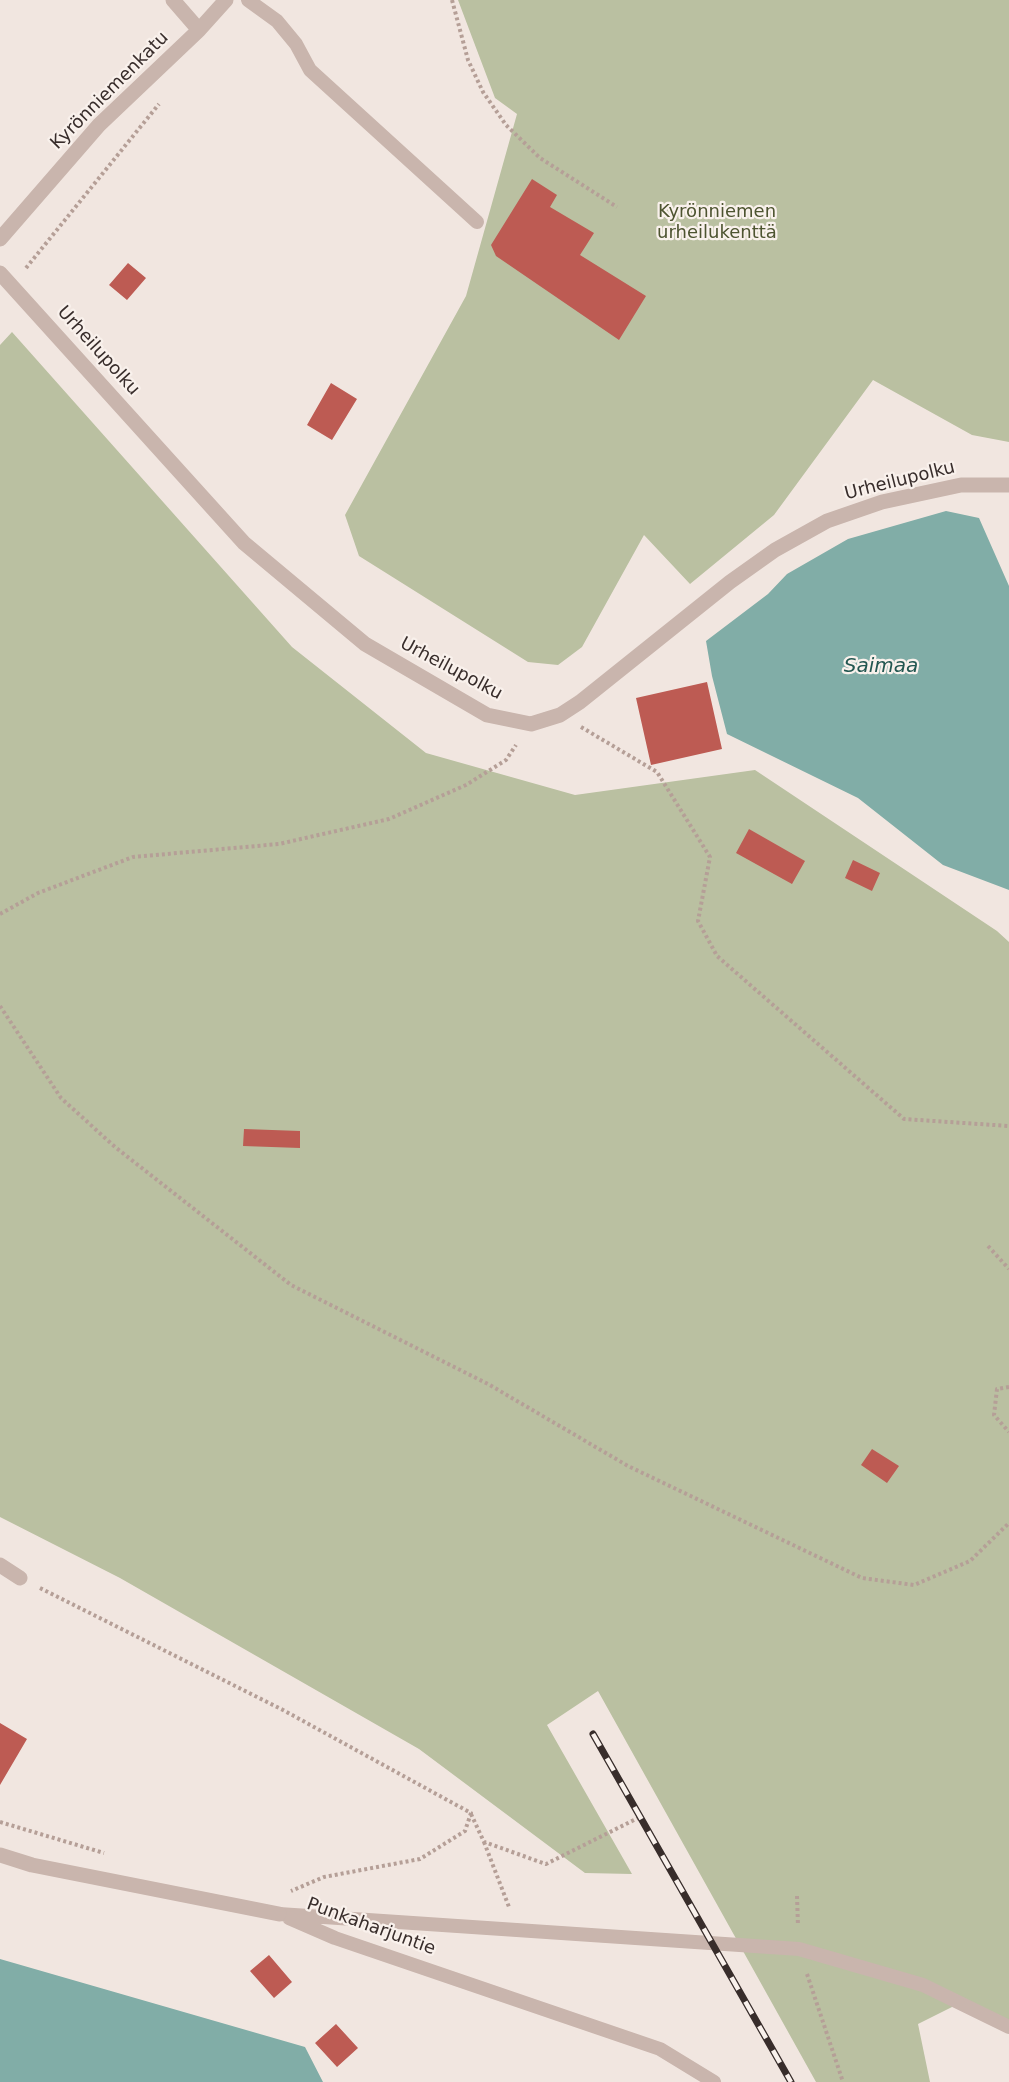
<!DOCTYPE html>
<html>
<head>
<meta charset="utf-8">
<style>
	body { margin:0 }
	canvas { display:block; background:#f1e6e0 }
</style>
</head>
<body>
<canvas width="1009" height="2082"></canvas>
<script>
const context = document.querySelector('canvas').getContext('2d');
context.lineJoin = 'round';
function fillPath(path, color) { context.fillStyle = color; context.fill(path, 'evenodd'); }
const shape = rows => new Path2D(rows.map(r => 'M' + r).join(''));
function stroke(path, color, width, dash) { context.strokeStyle = color; context.lineWidth = width; context.lineCap = dash ? 'butt' : 'round'; context.setLineDash(dash || []); context.stroke(path); }
function write(font, color, halo, rows, align = 'center') {
  context.font = font + ' "DejaVu Sans",sans-serif'; context.lineWidth = 4.5; context.setLineDash([]); context.textBaseline = 'middle'; context.strokeStyle = halo; context.fillStyle = color; for (const [text, x, y, turn = 0] of rows) {
    context.save(); context.translate(x, y); context.rotate((+turn || 0) * Math.PI / 180); context.textAlign = isNaN(turn) ? turn : align; if (halo) context.strokeText(text, 0, 0); context.fillText(text, 0, 0); context.restore();
  }
}
const green = shape([
	[458,0,1009,0,1009,442,972,435,873,380,774,515,690,584,644,535,582,647,558,665,528,662,359,556,345,515,466,296,517,114,495,98],
	[12,332,292,647,426,753,575,795,755,770,997,931,1009,942,1009,2027,960,2003,918,2024,930,2082,816,2082,598,1691,547,1725,632,1874,585,1873,419,1749,120,1578,0,1517,0,345]
]);
const water = shape([
	[946,511,979,518,1009,586,1009,890,943,865,858,798,727,734,712,676,706,641,768,594,787,574,848,539],
	[0,1959,305,2047,323,2082,0,2082]
]);
const building = shape([
	[532,179,557,195,550,207,594,233,580,255,646,296,619,340,496,256,491,245],
	[128,263,146,278,127,300,109,285],
	[331,383,357,399,332,440,307,425],
	[707,682,722,749,651,765,636,698],
	[749,829,805,861,792,884,736,853],
	[853,860,880,873,872,891,845,878],
	[244,1129,300,1131,300,1148,243,1146],
	[872,1449,899,1466,887,1483,861,1465],
	[0,1723,27,1739,0,1785],
	[269,1955,292,1982,274,1998,250,1971],
	[336,2024,358,2048,337,2067,315,2043]
]);
const path = shape([
	[452,0,468,60,483,92,506,125,540,158,617,207],
	[26,268,159,104],
	[581,727,657,772,710,857,698,921,717,956,904,1119,1009,1126],
	[0,914,38,893,133,857,279,844,389,819,466,785,506,760,516,745],
	[0,1006,61,1098,115,1147,291,1285,488,1384,628,1466,862,1578,914,1585,970,1561,1009,1523],
	[988,1246,1009,1269],
	[1009,1387,997,1389,994,1415,1009,1432],
	[40,1588,283,1710,471,1813,465,1831,420,1859,324,1877,291,1891],
	[471,1814,484,1842,546,1864,640,1817],
	[0,1822,104,1853],
	[484,1842,509,1907],
	[797,1896,798,1926],
	[807,1974,843,2082]
]);
const lane = shape([
	[248,0,277,21,296,44,310,70,477,222],
	[279,1914,799,1949,923,1985,1009,2027],
	[289,1918,335,1938,660,2049,714,2082]
]);
const street = shape([
	[173,0,199,30],
	[0,239,99,125,199,30,226,0],
	[0,273,244,543,365,644,487,715,531,724,560,715,580,702,730,582,775,550,827,521,882,502,961,485,1009,485],
	[0,1565,20,1578],
	[0,1855,32,1865,279,1914]
]);
const rail = shape([
	[593,1734,791,2082]
]);
const streetNames = [
	["Kyrönniemenkatu",110,91,-45],
	["Urheilupolku",98,351,48],
	["Urheilupolku",900,481,-14],
	["Urheilupolku",451,669,28],
	["Punkaharjuntie",371,1927,20]
];
const parkNames = [
	["Kyrönniemen",717,212],
	["urheilukenttä",717,233]
];
const waterNames = [
	["Saimaa",881,667]
];
fillPath(green, '#bac0a1');
fillPath(water, '#81ada7');
fillPath(building, '#bd5b53');
stroke(path, '#b59f97', 4, [3, 3]);
stroke(lane, '#c9b5ad', 14);
stroke(street, '#c9b5ad', 15);
stroke(rail, '#382d2b', 7);
stroke(rail, '#f9f1ec', 4.5, [14]);
write('18px', '#382d2b', '#f9f1ec', streetNames);
write('18px', '#4d5430', '#f9f1ec', parkNames);
write('italic 20px', '#235751', '#f9f1ec', waterNames);
</script>
</body>
</html>
